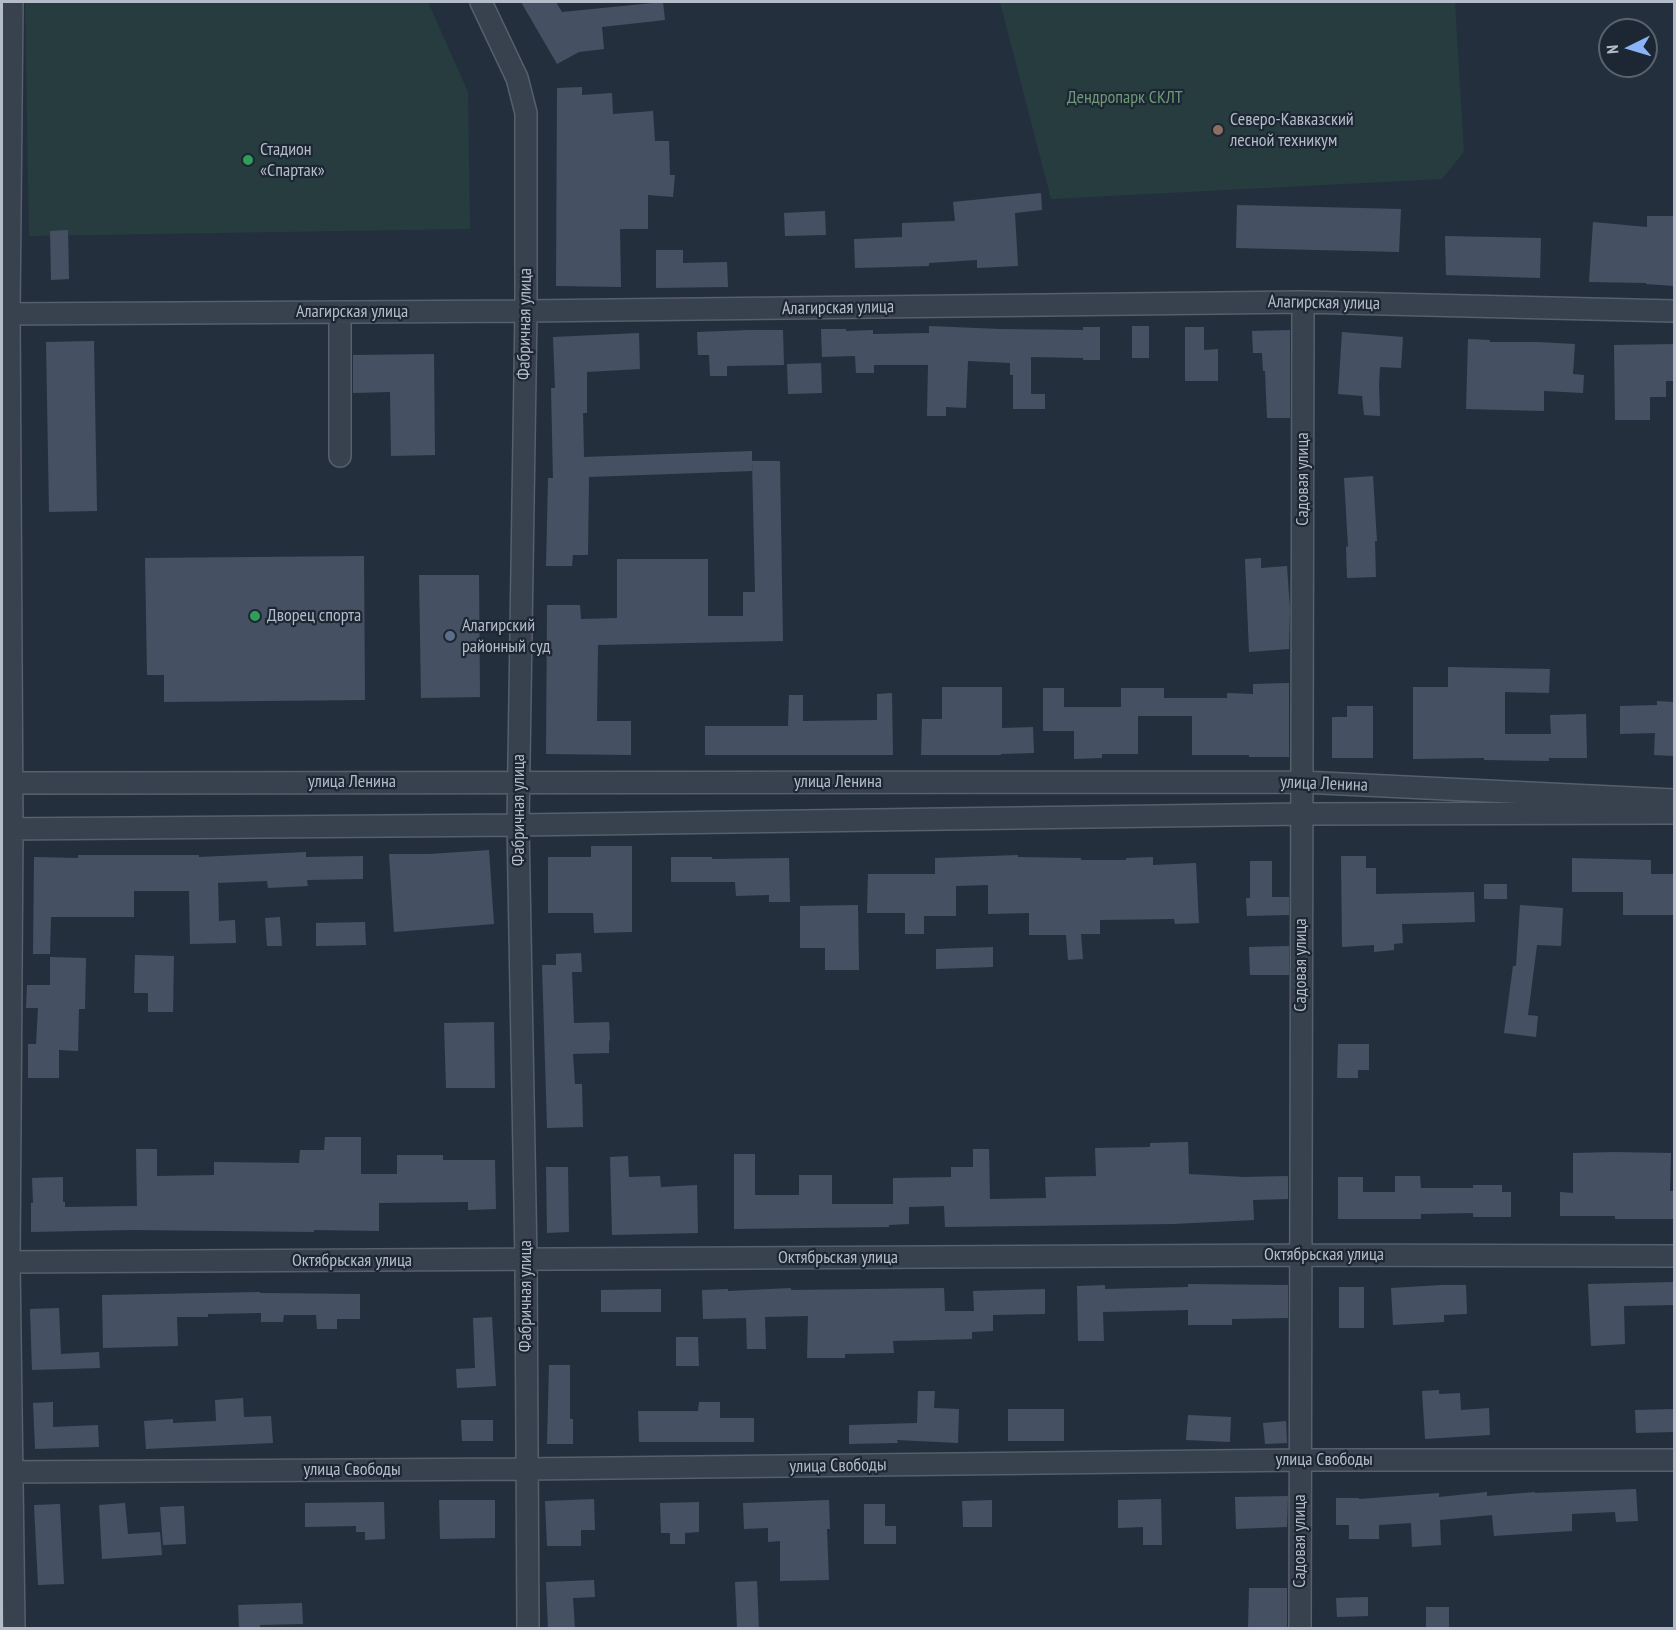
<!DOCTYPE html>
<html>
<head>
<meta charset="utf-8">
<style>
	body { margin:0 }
	#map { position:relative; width:1676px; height:1630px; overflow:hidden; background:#242f3e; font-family:"PT Sans Narrow",sans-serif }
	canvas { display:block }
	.frame { position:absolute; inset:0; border:3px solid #b4bcc9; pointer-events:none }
	.north { position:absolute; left:1598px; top:18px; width:60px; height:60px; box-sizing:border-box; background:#1d2633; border:2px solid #59626f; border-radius:50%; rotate:265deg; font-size:16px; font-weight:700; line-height:24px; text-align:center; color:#b4bcc9 }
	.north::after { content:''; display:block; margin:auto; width:21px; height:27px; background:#8ab4f8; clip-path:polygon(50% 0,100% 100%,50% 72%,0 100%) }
</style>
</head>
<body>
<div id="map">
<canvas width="1676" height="1630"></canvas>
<div class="frame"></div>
<div class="north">N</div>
</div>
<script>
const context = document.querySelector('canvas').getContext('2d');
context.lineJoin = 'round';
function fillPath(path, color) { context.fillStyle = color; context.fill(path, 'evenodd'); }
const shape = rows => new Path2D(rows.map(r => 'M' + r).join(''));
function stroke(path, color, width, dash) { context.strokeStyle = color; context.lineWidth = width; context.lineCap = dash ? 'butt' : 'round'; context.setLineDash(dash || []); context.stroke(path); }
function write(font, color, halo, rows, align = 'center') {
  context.font = font + ' "PT Sans Narrow",sans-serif'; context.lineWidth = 4.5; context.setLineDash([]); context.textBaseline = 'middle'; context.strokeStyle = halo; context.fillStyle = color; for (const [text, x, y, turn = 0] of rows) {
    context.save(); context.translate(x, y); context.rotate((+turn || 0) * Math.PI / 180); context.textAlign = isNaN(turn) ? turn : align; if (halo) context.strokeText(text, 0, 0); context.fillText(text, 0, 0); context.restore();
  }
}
const green = shape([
	[25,2,428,2,468,92,470,229,29,236],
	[1000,2,1455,2,1464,152,1442,179,1051,199]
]);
const building = shape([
	[521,2,556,2,562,12,663,2,665,20,602,27,604,49,579,52,557,64],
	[582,87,582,95,612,93,613,114,653,111,655,141,669,141,670,175,675,175,673,197,648,195,648,229,620,229,621,287,556,286,557,88],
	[1041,193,1042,210,1015,213,1018,266,977,268,977,260,929,263,929,266,855,268,854,239,902,237,902,223,955,221,953,202],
	[1237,205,1401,209,1399,252,1236,248],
	[825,211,826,235,785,236,784,213],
	[1647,216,1674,216,1674,286,1646,284,1646,283,1589,282,1593,222,1647,227],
	[68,230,69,279,51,280,50,231],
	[1445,236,1541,238,1540,278,1446,275],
	[656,250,683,250,683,263,727,262,728,287,656,288],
	[929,326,1000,329,1083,330,1083,327,1100,327,1100,360,1083,360,1083,358,1031,357,1031,394,1045,394,1045,409,1013,409,1013,375,1010,375,1010,363,968,361,966,408,946,407,946,416,927,416,928,365,874,365,874,373,856,373,855,356,822,357,821,329,846,329,846,331,873,330,873,334,929,333],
	[1132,326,1149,326,1149,358,1132,358],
	[1185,327,1204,327,1204,350,1218,349,1218,381,1185,381],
	[749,330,783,330,784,365,727,366,727,376,710,376,709,355,698,355,697,332],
	[1290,330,1290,418,1267,418,1265,371,1263,371,1262,353,1253,353,1252,331],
	[1342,332,1403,337,1401,368,1380,367,1379,385,1380,416,1364,415,1362,396,1338,394],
	[639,333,640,369,587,372,587,413,583,413,584,457,752,451,752,471,589,477,588,555,573,555,572,566,546,566,548,478,553,478,551,388,555,388,553,337],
	[1468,339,1490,340,1490,342,1537,342,1575,344,1573,374,1584,375,1583,393,1544,391,1544,411,1466,409],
	[94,341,97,511,49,512,46,342],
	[1674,344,1674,381,1666,381,1666,397,1650,397,1650,420,1615,420,1614,345],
	[434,354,435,455,391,456,390,392,353,393,353,355],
	[821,363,822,393,788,394,787,364],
	[752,461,780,461,783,641,598,645,597,721,631,721,631,755,546,754,547,605,580,605,581,619,617,618,617,559,708,559,708,616,743,616,743,592,755,592],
	[1373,476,1377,541,1375,541,1376,577,1347,578,1346,547,1348,546,1344,478],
	[364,556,365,700,164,702,164,675,147,675,145,558],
	[1261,558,1261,568,1287,566,1290,609,1289,649,1249,652,1245,559],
	[419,575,479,575,480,697,421,698],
	[1448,667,1550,669,1549,693,1505,692,1505,734,1551,734,1550,715,1586,714,1587,758,1549,758,1549,761,1484,760,1484,758,1413,759,1413,687,1448,687],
	[1289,683,1289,757,1249,757,1249,755,1192,755,1192,716,1138,716,1138,754,1102,754,1102,758,1074,759,1074,731,1043,731,1043,688,1064,688,1064,707,1121,707,1121,688,1164,688,1164,698,1227,698,1227,693,1253,694,1253,684],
	[942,687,1002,687,1002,728,1033,727,1034,753,1001,754,1001,755,921,755,922,719,942,719],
	[892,693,893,755,705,755,705,726,788,726,789,695,803,695,803,721,877,720,877,694],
	[1657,701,1674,702,1674,756,1654,755,1655,733,1620,734,1620,706,1657,705],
	[1347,706,1373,706,1373,758,1332,758,1332,717,1347,717],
	[591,846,632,846,632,932,594,933,593,913,548,913,548,857,591,857],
	[489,850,494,924,394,932,389,854,430,854],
	[306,852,306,857,363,856,363,879,307,880,308,886,268,888,267,881,218,883,219,921,235,920,236,943,190,944,189,891,134,891,134,917,51,917,50,954,33,954,34,857,78,858,78,855,199,855,199,857],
	[1018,855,1018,857,1081,858,1081,860,1126,860,1126,858,1153,857,1153,865,1196,863,1199,923,1175,924,1174,919,1100,920,1100,934,1081,934,1083,959,1068,960,1066,935,1029,935,1029,913,988,914,988,885,956,886,956,916,924,916,924,934,905,934,905,913,867,913,868,874,935,874,935,858],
	[1341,856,1366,856,1366,868,1376,868,1376,894,1474,892,1475,922,1402,924,1403,943,1394,944,1394,950,1374,952,1374,945,1342,947],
	[671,857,712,857,712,859,789,858,790,902,769,902,769,895,736,896,735,882,671,882],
	[1572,858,1651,860,1651,874,1674,874,1674,915,1623,915,1623,892,1572,892],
	[1250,861,1272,861,1272,897,1289,897,1289,915,1247,916,1246,898,1250,898],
	[1484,884,1507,884,1507,899,1484,899],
	[858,905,859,970,825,970,825,948,800,948,800,906],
	[1520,905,1563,908,1561,946,1537,945,1528,1015,1538,1016,1536,1037,1504,1033,1513,966,1516,966],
	[280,917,282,946,267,946,265,918],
	[365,922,366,945,316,946,316,923],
	[1289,946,1289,975,1250,975,1249,947],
	[993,947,993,967,936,969,936,949],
	[581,953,582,972,572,972,574,1023,609,1022,610,1041,609,1040,609,1053,573,1054,575,1084,582,1084,583,1127,547,1128,542,965,556,965,556,954],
	[135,955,174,956,173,1012,148,1012,148,993,134,993],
	[50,957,86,958,85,1009,79,1009,78,1051,59,1050,59,1078,28,1078,28,1044,36,1044,38,1008,26,1008,27,985,50,985],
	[494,1022,495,1088,446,1088,444,1023],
	[1338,1044,1369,1044,1369,1070,1358,1070,1358,1078,1337,1078],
	[325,1137,361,1137,361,1174,397,1174,397,1155,443,1155,443,1160,495,1160,496,1209,468,1210,468,1202,379,1203,379,1231,314,1230,314,1232,133,1230,31,1232,31,1203,33,1203,32,1178,63,1177,63,1202,65,1202,65,1207,137,1206,136,1149,157,1149,157,1176,214,1175,214,1162,299,1163,300,1150,324,1150],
	[1188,1142,1189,1174,1244,1177,1288,1176,1288,1199,1253,1200,1254,1220,1173,1224,945,1227,944,1206,909,1207,909,1224,889,1225,889,1227,734,1229,734,1154,755,1154,755,1195,799,1195,799,1175,832,1175,832,1204,893,1204,893,1178,951,1177,951,1167,973,1167,973,1149,989,1149,990,1199,1046,1198,1045,1177,1096,1176,1095,1148,1150,1147,1150,1143],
	[1615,1152,1671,1153,1670,1191,1674,1191,1674,1219,1615,1219,1615,1216,1560,1216,1560,1192,1573,1193,1573,1153],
	[628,1156,629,1177,660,1176,661,1187,697,1185,698,1233,612,1235,610,1157],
	[546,1167,568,1167,569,1232,547,1233],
	[1395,1176,1420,1176,1421,1188,1473,1188,1473,1185,1502,1185,1502,1192,1511,1192,1511,1217,1473,1217,1473,1213,1421,1214,1421,1219,1338,1219,1338,1177,1363,1177,1363,1192,1395,1192],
	[1674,1282,1674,1305,1624,1306,1625,1344,1591,1346,1588,1284],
	[1188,1284,1288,1285,1288,1318,1232,1319,1232,1325,1188,1325,1188,1310,1103,1312,1104,1341,1078,1341,1077,1286,1105,1285,1105,1289,1188,1287],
	[1442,1285,1466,1285,1467,1314,1444,1315,1444,1322,1393,1325,1391,1288],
	[1339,1287,1364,1287,1364,1328,1339,1328],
	[791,1288,791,1290,944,1288,945,1311,974,1311,973,1291,1045,1289,1045,1314,993,1315,993,1331,972,1332,972,1339,893,1341,894,1353,845,1354,845,1358,807,1358,808,1316,765,1317,766,1349,747,1349,746,1318,703,1319,702,1290,728,1289,728,1291],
	[661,1289,661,1312,601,1312,601,1290],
	[260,1292,260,1293,360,1294,360,1319,337,1319,337,1329,317,1329,316,1315,284,1315,283,1322,261,1322,261,1313,208,1314,208,1317,177,1317,178,1346,103,1348,102,1295],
	[59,1308,61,1354,99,1352,100,1368,32,1370,30,1309],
	[492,1317,496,1386,457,1388,456,1369,475,1368,473,1318],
	[676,1337,698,1337,699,1366,676,1366],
	[549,1365,570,1365,570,1419,573,1419,573,1444,547,1444],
	[1439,1390,1439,1394,1460,1393,1461,1410,1489,1408,1490,1435,1425,1439,1422,1391],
	[918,1391,935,1391,934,1408,959,1409,958,1443,897,1440,898,1443,849,1444,849,1425,917,1423],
	[243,1398,244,1417,271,1416,273,1443,146,1449,144,1421,173,1419,173,1423,216,1421,215,1400],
	[53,1402,53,1427,98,1425,99,1447,35,1449,33,1403],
	[699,1402,720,1402,720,1418,754,1418,754,1442,639,1442,638,1411,698,1411],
	[1008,1409,1064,1409,1064,1441,1008,1441],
	[1674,1409,1674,1432,1636,1433,1635,1410],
	[1188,1415,1231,1417,1230,1442,1186,1440],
	[461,1420,493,1420,493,1441,462,1441],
	[1286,1421,1287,1443,1265,1444,1263,1423],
	[1636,1489,1638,1521,1616,1522,1615,1512,1572,1514,1572,1531,1494,1536,1492,1515,1440,1520,1441,1545,1412,1547,1411,1523,1379,1525,1379,1539,1349,1539,1349,1525,1336,1525,1336,1498,1359,1498,1359,1499,1439,1493,1439,1497,1487,1492,1487,1496,1535,1492,1535,1493],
	[1288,1496,1287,1527,1236,1529,1235,1497],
	[594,1499,595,1530,581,1530,581,1546,547,1546,545,1501],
	[1161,1499,1162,1545,1143,1545,1143,1527,1118,1528,1118,1500],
	[439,1500,495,1500,495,1538,440,1539],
	[829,1500,830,1529,827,1529,829,1580,780,1581,780,1541,768,1542,768,1528,744,1529,743,1503],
	[992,1500,992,1527,963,1527,962,1501],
	[384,1502,385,1539,365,1540,365,1532,356,1532,356,1526,305,1527,305,1503],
	[699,1502,699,1532,685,1533,685,1544,670,1544,670,1533,661,1533,660,1503],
	[125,1503,128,1534,160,1532,162,1555,102,1559,99,1505],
	[60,1504,64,1584,38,1585,34,1505],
	[864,1504,885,1504,885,1526,896,1526,896,1544,864,1544],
	[184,1506,186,1544,163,1545,160,1507],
	[594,1580,595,1597,573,1598,575,1629,548,1629,546,1582],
	[757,1581,759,1629,737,1629,735,1582],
	[1249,1588,1287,1588,1287,1629,1248,1629],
	[1368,1597,1368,1616,1337,1617,1336,1598],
	[302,1603,303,1624,260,1625,260,1629,239,1629,238,1605],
	[1426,1607,1449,1607,1449,1629,1426,1629]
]);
const minor = shape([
	[12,2,9,314,12,828,9,1262,14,1628],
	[481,2,517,78,526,113,526,311,518,825,526,1260,528,1628],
	[2,314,526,311,1303,302,1674,311],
	[340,456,340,312],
	[2,783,1302,782,1674,800],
	[2,829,518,825,1302,814,1672,813],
	[2,1262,1301,1255,1674,1256],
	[2,1472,527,1469,1300,1460,1674,1460],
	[1300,1628,1303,302]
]);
const markers = [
	[1218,130,6,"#8d6e63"],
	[248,160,6,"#2e9e5b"],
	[255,616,6,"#2e9e5b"],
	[450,636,6,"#5c6f8a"]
];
const parkNames = [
	["Дендропарк СКЛТ",1125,98]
];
const poiNames = [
	["Северо-Кавказский",1230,120],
	["лесной техникум",1230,141],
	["Стадион",260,150],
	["«Спартак»",260,171],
	["Дворец спорта",267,616],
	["Алагирский",462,626],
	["районный суд",462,647]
];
const streetNames = [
	["Алагирская улица",1324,303,1],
	["Алагирская улица",838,308,-1],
	["Алагирская улица",352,312],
	["Фабричная улица",525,324,-89],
	["Садовая улица",1303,479,-90],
	["улица Ленина",352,782],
	["улица Ленина",838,782],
	["улица Ленина",1324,784,2],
	["Фабричная улица",519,810,-90],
	["Садовая улица",1301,965,-90],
	["Октябрьская улица",1324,1255],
	["Октябрьская улица",838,1258],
	["Октябрьская улица",352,1261],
	["Фабричная улица",526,1296,-90],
	["улица Свободы",1324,1460],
	["улица Свободы",838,1466,-1],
	["улица Свободы",352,1470],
	["Садовая улица",1300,1541,-90]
];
fillPath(green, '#263c3f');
fillPath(building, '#455162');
stroke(minor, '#565f6c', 24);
stroke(minor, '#38414e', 21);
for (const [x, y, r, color] of markers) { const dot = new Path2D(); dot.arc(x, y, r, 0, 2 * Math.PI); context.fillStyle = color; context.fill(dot); stroke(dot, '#1d2633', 2); }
write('18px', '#6b9a76', '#1d2633', parkNames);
write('18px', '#b4bcc9', '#1d2633', poiNames, 'left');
write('18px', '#b4bcc9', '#1d2633', streetNames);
</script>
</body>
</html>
